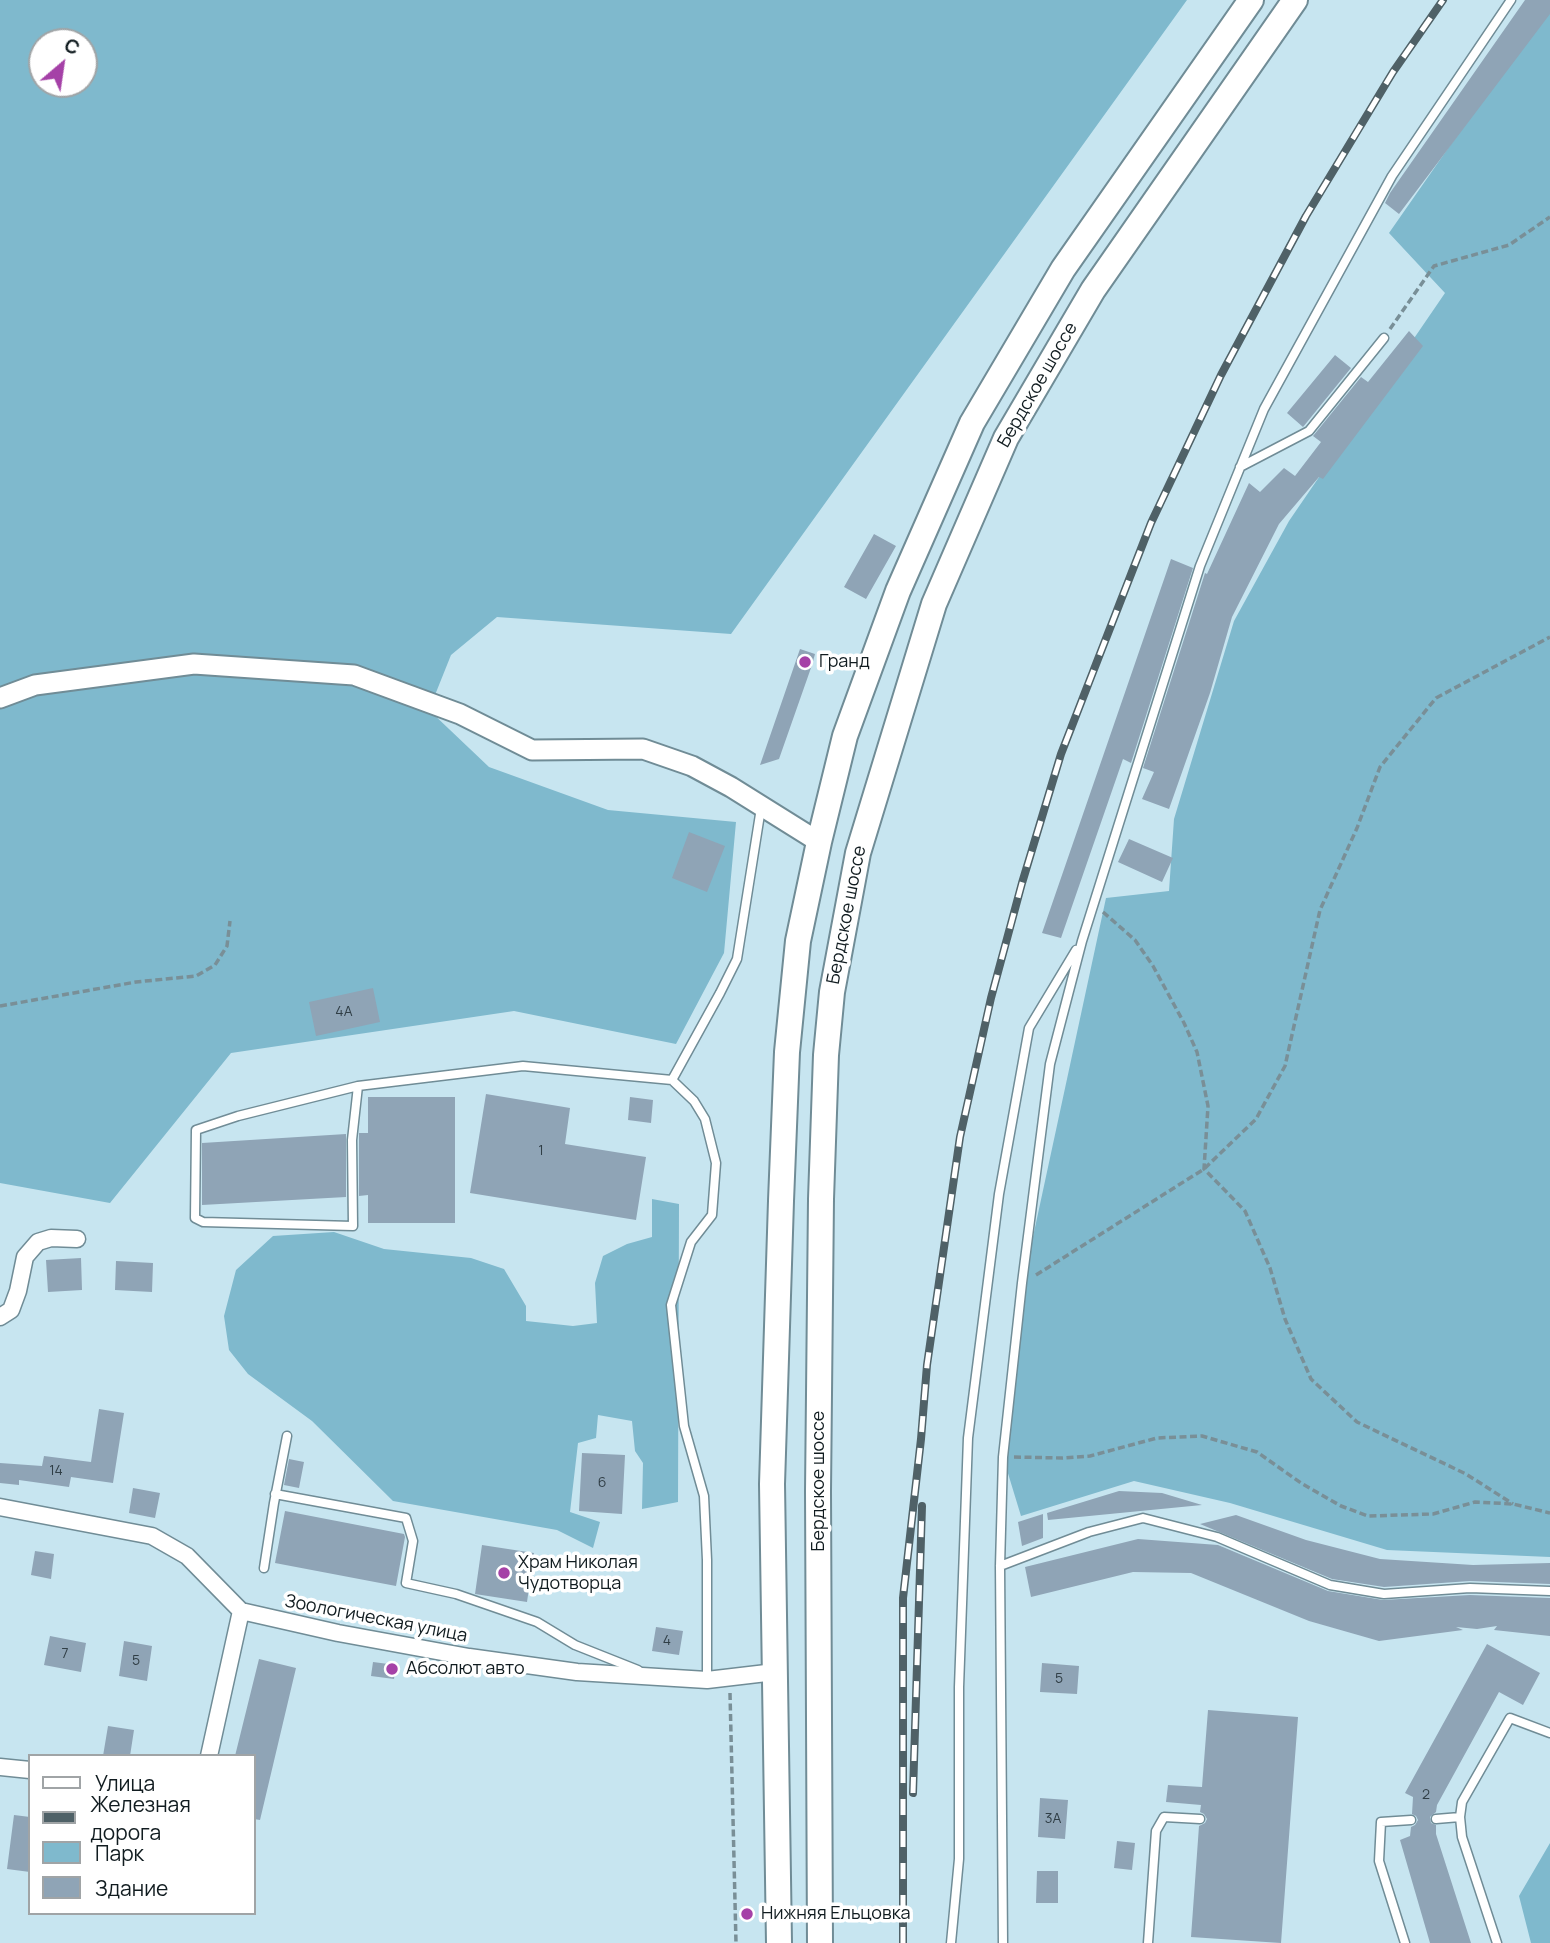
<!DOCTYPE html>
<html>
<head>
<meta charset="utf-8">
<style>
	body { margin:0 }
	#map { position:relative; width:1550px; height:1943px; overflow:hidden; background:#c7e5f0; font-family:Manrope,sans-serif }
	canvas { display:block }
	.legend { position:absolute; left:28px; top:1754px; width:228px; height:161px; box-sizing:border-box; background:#fff; border:2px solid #a0a4a6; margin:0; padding:9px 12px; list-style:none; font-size:21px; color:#111c20 }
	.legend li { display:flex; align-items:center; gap:14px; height:35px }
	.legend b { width:35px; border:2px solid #a0a4a6 }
	.north { position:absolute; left:28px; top:28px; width:70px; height:70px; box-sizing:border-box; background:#fff; border:2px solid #a0a4a6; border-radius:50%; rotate:29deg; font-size:19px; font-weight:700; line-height:28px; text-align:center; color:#111c20 }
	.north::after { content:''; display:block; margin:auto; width:24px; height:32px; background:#a541a7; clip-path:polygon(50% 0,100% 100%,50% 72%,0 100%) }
</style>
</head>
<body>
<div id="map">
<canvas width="1550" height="1943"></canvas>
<ul class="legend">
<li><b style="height:9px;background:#fff"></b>Улица</li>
<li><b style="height:9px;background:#4f6167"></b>Железная дорога</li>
<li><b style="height:19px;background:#7fb9cd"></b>Парк</li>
<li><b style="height:19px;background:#8fa4b6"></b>Здание</li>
</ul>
<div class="north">С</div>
</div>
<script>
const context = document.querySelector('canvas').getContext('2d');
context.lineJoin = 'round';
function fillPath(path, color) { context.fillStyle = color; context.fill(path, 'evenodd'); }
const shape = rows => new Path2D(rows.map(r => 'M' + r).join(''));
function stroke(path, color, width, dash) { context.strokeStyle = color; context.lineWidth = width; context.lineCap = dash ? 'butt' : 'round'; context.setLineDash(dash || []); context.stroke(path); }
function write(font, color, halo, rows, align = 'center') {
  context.font = font + ' Manrope,sans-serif'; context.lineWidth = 7; context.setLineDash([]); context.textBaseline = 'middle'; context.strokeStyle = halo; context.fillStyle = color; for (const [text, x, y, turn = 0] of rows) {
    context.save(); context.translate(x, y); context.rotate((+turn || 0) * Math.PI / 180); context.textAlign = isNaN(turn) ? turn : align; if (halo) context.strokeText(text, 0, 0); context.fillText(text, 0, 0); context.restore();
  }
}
const green = shape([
	[0,0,1187,0,731,634,497,617,451,655,429,710,489,767,608,810,736,822,724,953,676,1044,514,1011,231,1053,110,1203,0,1183],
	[42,42,84,42,84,84,42,84],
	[1550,2,1550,1557,1387,1550,1230,1503,1134,1481,1021,1516,1003,1457,1028,1260,1106,898,1169,891,1174,819,1234,621,1289,521,1445,293,1389,233],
	[652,1199,679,1204,678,1502,642,1509,643,1463,635,1451,632,1421,598,1415,596,1438,578,1443,570,1512,600,1522,593,1548,557,1530,393,1501,312,1421,248,1374,229,1350,224,1316,236,1270,273,1236,334,1232,384,1249,471,1258,504,1269,526,1306,526,1321,573,1326,597,1323,595,1283,603,1256,627,1244,652,1237],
	[1550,1843,1550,1943,1531,1943,1519,1896]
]);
const building = shape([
	[1525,0,1550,0,1550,14,1399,214,1385,203,1390,193],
	[1409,331,1423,346,1323,479,1319,477,1279,524,1232,617,1210,693,1169,809,1142,799,1154,772,1143,768,1205,573,1207,574,1249,483,1260,492,1284,468,1295,476,1321,442,1313,436,1361,377,1368,382],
	[1335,355,1351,368,1303,427,1287,413],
	[874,534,896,546,866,599,844,587],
	[1171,559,1193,568,1131,763,1123,759,1061,938,1042,933],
	[800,649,815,654,812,665,779,759,760,765],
	[689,832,725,846,707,892,672,878],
	[1129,839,1173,858,1162,882,1118,862],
	[373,988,380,1022,316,1036,309,1002],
	[486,1094,570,1108,565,1144,646,1157,636,1220,470,1193],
	[368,1097,455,1097,455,1223,368,1223,368,1195,359,1196,359,1133,368,1133],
	[630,1097,653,1100,651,1123,628,1120],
	[346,1134,346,1197,202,1205,202,1143],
	[81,1258,82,1290,48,1292,46,1260],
	[116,1261,153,1263,152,1292,115,1290],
	[99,1409,124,1413,113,1483,71,1477,69,1487,19,1480,19,1485,0,1483,0,1463,42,1466,44,1456,91,1462],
	[582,1453,625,1455,622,1514,579,1511],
	[289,1459,304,1462,299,1488,284,1485],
	[133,1488,160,1493,155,1518,129,1513],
	[1119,1491,1162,1493,1202,1505,1048,1520,1047,1513],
	[285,1511,404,1534,405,1537,396,1586,275,1563],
	[1043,1514,1043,1538,1022,1546,1018,1522],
	[1236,1515,1306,1540,1380,1559,1473,1565,1550,1563,1550,1584,1470,1581,1384,1587,1332,1579,1200,1524],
	[1138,1539,1218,1545,1328,1591,1383,1600,1470,1595,1550,1598,1550,1636,1494,1630,1497,1626,1477,1629,1456,1627,1463,1630,1379,1641,1309,1621,1191,1573,1133,1572,1031,1597,1025,1567],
	[482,1545,534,1553,527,1602,475,1594],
	[35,1551,54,1554,51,1579,31,1575],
	[656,1627,683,1631,679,1655,652,1651],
	[50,1636,86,1643,81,1672,44,1665],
	[124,1641,152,1646,147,1681,119,1676],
	[1487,1644,1540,1673,1523,1705,1499,1692,1437,1805,1436,1812,1430,1817,1431,1823,1436,1825,1436,1834,1471,1943,1430,1943,1400,1840,1410,1836,1411,1827,1415,1825,1418,1820,1416,1816,1412,1814,1413,1797,1405,1793],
	[259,1659,296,1668,260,1820,254,1819,254,1756,235,1756],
	[373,1662,396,1665,394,1679,371,1676],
	[1042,1663,1079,1666,1077,1694,1040,1692],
	[1208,1710,1298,1717,1281,1943,1191,1937,1199,1826,1205,1823,1207,1819,1204,1814,1200,1812,1201,1805,1166,1802,1168,1785,1202,1787],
	[108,1726,134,1730,130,1756,103,1756],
	[1040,1798,1068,1800,1065,1839,1038,1837],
	[14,1815,30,1817,30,1872,7,1869],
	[1117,1841,1135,1843,1132,1870,1114,1868],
	[1037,1871,1058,1871,1058,1903,1036,1903]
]);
const path = shape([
	[1390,329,1434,266,1509,245,1550,217],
	[1103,912,1135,940,1153,966,1184,1023,1197,1052,1208,1106,1204,1169,1245,1211,1270,1268,1285,1319,1311,1379,1357,1422,1466,1474,1513,1504],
	[0,1006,136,982,196,976,215,965,227,946,230,921],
	[1036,1275,1204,1169,1256,1119,1285,1066,1320,910,1357,828,1380,767,1436,698,1550,637],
	[1014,1457,1062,1458,1090,1456,1157,1438,1202,1436,1257,1452,1301,1483,1341,1506,1368,1516,1433,1514,1475,1502,1513,1504,1550,1513],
	[730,1693,736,1943]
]);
const service = shape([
	[1240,467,1309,431,1384,338],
	[672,1080,694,1101,705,1119,716,1163,712,1215,691,1242,671,1305,684,1426,704,1496,707,1560,707,1680],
	[358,1086,238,1116,196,1130,195,1218,203,1222,353,1226,352,1140,358,1086,523,1066,672,1080,720,993,737,959,761,808],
	[275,1494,406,1518,413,1541,406,1583,456,1594,537,1622,575,1645,638,1670],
	[1000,1566,1089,1532,1143,1518,1217,1537,1330,1585,1384,1594,1470,1588,1550,1591],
	[264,1568,274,1503,287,1436],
	[1436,1819,1460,1817],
	[951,1943,959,1859,959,1687,968,1438,999,1194,1029,1028,1076,950],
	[1003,1943,1000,1566,1003,1457,1022,1283,1050,1064,1082,941,1200,566,1264,409,1392,176,1511,0],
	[1148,1943,1156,1831,1164,1817,1200,1819],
	[1405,1943,1379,1861,1381,1822,1411,1820],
	[1497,1943,1462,1837,1460,1817,1462,1802,1510,1718,1550,1733]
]);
const minor = shape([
	[0,1317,11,1310,18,1291,25,1257,38,1242,51,1238,77,1239],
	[0,1507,152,1536,187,1556,241,1611,338,1633,469,1657,577,1672,707,1680,775,1672],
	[209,1756,241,1611],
	[0,1767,30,1770]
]);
const tertiary = shape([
	[0,698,35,685,194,664,354,675,460,714,532,750,643,749,692,766,731,787,819,842]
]);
const trunk = shape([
	[779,1943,772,1484,781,1201,787,1052,798,941,819,842,845,736,898,591,972,423,1063,269,1251,0],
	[820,1943,818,1491,821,1199,826,1055,832,992,858,853,934,604,1006,438,1093,290,1295,0]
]);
const rail = shape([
	[913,1793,922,1506],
	[903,1943,903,1598,921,1439,927,1365,960,1137,991,998,1022,883,1061,754,1151,523,1221,375,1306,216,1393,72,1443,0]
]);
const markers = [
	[805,662,7,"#a541a7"],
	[504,1573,7,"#a541a7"],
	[392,1669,7,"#a541a7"],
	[747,1914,7,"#a541a7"]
];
const numberNames = [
	["4А",344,1012],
	["1",541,1151],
	["14",56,1471],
	["6",602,1483],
	["4",667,1641],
	["7",65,1654],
	["5",136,1661],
	["5",1059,1679],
	["2",1426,1795],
	["3А",1053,1819]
];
const streetNames = [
	["Бердское шоссе",1038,385,-60],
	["Бердское шоссе",847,915,-79],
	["Бердское шоссе",819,1481,-90],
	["Зоологическая улица",376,1619,11]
];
const poiNames = [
	["Гранд",819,662],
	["Храм Николая",518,1563],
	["Чудотворца",518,1584],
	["Абсолют авто",406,1669],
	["Нижняя Ельцовка",761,1914]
];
fillPath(green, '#7fb9cd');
fillPath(building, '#8fa4b6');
stroke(service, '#708c96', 11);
stroke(minor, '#708c96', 19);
stroke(tertiary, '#708c96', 23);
stroke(trunk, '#708c96', 28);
stroke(path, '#798f97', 3.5, [7, 3.5]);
stroke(service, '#fff', 8);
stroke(minor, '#fff', 16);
stroke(tertiary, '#fff', 19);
stroke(trunk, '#fff', 24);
stroke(rail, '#4f6167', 8);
stroke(rail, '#fff', 5, [16]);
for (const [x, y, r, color] of markers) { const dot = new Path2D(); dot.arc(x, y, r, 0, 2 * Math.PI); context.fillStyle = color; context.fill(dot); stroke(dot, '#fff', 2.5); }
write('14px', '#303e46', null, numberNames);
write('18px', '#111c20', '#fff', streetNames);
write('18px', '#111c20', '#fff', poiNames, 'left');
</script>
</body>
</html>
